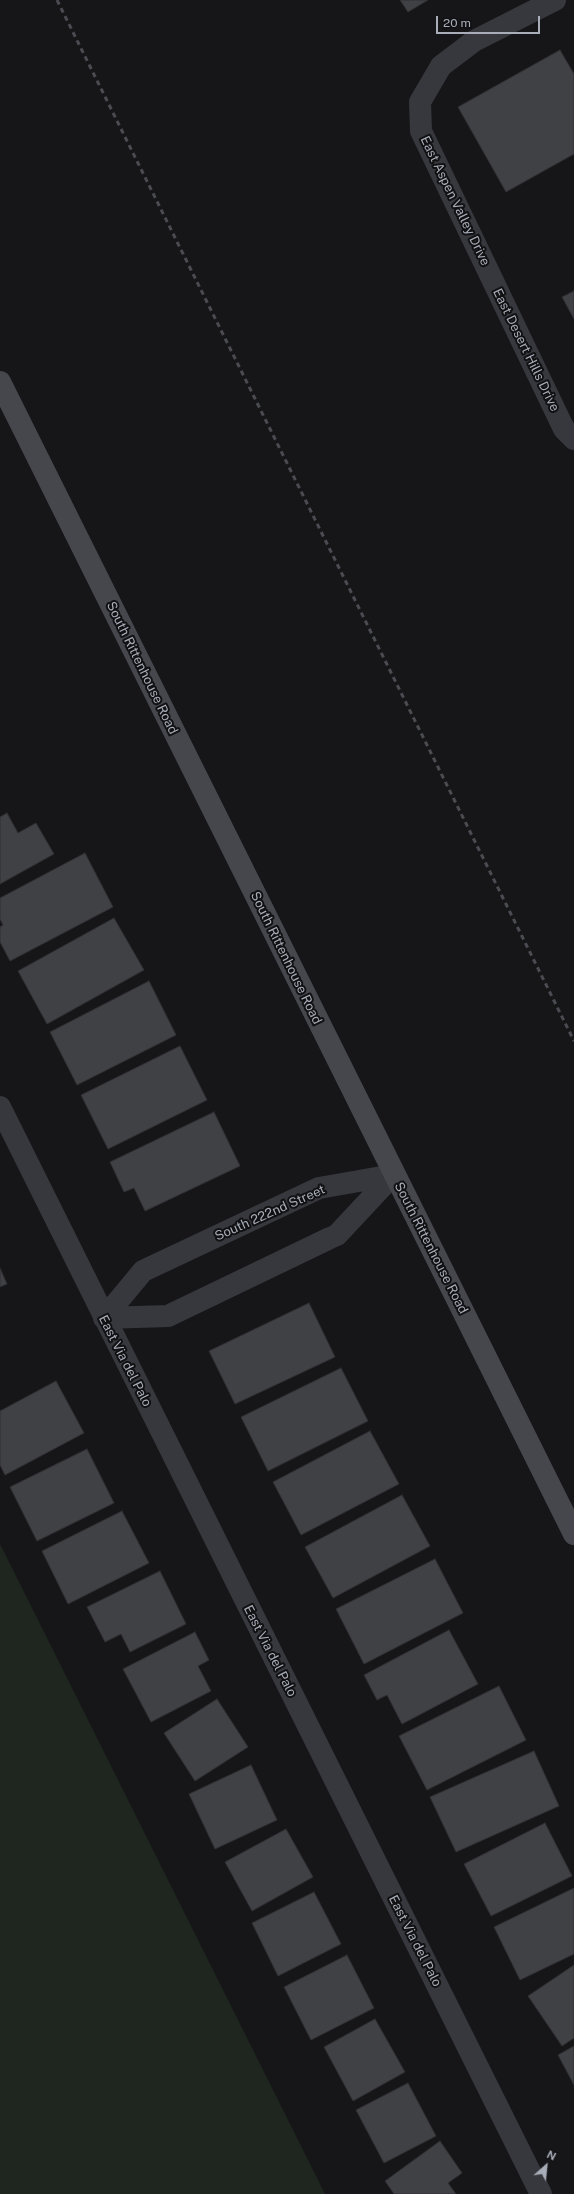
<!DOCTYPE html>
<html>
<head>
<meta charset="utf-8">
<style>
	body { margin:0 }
	#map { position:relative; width:574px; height:2194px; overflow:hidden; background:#161618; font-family:"Public Sans",sans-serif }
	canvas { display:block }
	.north { position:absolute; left:526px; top:2146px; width:40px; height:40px; -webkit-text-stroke:3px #111113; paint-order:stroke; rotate:27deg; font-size:11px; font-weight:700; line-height:16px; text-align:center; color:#a8adb8 }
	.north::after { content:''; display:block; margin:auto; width:14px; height:18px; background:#a8adb8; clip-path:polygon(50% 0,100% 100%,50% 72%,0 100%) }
	.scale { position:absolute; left:436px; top:16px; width:104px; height:18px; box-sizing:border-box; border:2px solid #a8adb8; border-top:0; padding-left:5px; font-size:12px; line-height:14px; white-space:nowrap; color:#a8adb8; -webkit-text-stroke:3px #111113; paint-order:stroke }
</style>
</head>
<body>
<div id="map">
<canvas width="574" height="2194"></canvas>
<div class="north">N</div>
<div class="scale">20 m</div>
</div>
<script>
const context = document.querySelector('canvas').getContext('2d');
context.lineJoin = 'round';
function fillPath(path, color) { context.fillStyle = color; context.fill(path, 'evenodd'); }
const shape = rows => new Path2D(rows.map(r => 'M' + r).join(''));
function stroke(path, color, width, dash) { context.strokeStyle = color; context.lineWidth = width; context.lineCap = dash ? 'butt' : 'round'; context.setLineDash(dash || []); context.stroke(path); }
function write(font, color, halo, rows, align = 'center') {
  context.font = font + ' "Public Sans",sans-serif'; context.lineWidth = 4; context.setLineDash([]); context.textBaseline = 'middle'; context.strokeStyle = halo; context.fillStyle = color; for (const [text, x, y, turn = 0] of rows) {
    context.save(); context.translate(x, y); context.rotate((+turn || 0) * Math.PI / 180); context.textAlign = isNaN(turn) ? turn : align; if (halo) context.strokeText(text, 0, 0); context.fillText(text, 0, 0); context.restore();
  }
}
const green = shape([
	[0,1544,325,2194,0,2194]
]);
const building = shape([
	[400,0,428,0,408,12,400,0],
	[560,50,574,74,574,154,506,192,458,107,560,50],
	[574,291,574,319,562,297,574,291],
	[7,813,18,833,36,823,54,854,0,884,0,817,7,813],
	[85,853,113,907,10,961,0,942,0,927,3,925,0,919,0,898,85,853],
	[114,918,144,970,47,1024,18,971,114,918],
	[149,981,176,1035,77,1085,50,1032,149,981],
	[180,1046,207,1100,108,1149,81,1095,180,1046],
	[214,1112,240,1166,145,1211,134,1188,124,1192,110,1162,214,1112],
	[0,1268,7,1284,0,1287,0,1268],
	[309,1303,335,1357,235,1404,209,1351,309,1303],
	[341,1368,368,1421,268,1471,241,1417,341,1368],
	[56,1381,84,1433,5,1475,0,1465,0,1411,56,1381],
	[370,1431,399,1484,301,1535,273,1482,370,1431],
	[87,1449,114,1503,37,1541,10,1487,87,1449],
	[402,1495,430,1546,333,1598,305,1547,402,1495],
	[122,1511,149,1563,68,1604,42,1551,122,1511],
	[435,1559,463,1613,364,1664,336,1609,435,1559],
	[160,1571,186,1624,130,1652,121,1634,105,1642,87,1607,160,1571],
	[449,1630,478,1684,402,1724,387,1695,377,1700,364,1675,449,1630],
	[195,1632,209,1660,198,1666,211,1691,151,1722,123,1669,195,1632],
	[499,1686,526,1740,427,1790,399,1736,499,1686],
	[217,1699,248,1747,195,1781,164,1733,217,1699],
	[534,1751,559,1806,456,1852,430,1797,534,1751],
	[251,1765,277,1820,215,1849,189,1794,251,1765],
	[545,1823,572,1876,491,1916,464,1864,545,1823],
	[286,1829,313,1877,252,1911,225,1862,286,1829],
	[574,1888,574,1954,520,1980,494,1927,574,1888],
	[314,1892,341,1944,278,1976,252,1923,314,1892],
	[347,1955,374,2008,311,2040,284,1987,347,1955],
	[574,1965,574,2038,562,2046,528,1996,574,1965],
	[375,2019,405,2072,353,2101,324,2047,375,2019],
	[574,2046,574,2085,558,2055,574,2046],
	[408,2083,436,2136,384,2163,356,2110,408,2083],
	[440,2141,462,2173,448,2183,456,2194,394,2194,385,2181,440,2141]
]);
const street = shape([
	[555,0,474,41,441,66,420,102,421,131,564,429,574,439],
	[0,1107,541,2194],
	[104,1318,168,1316,330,1238,337,1235,393,1175],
	[104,1318,143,1271,319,1188,393,1175]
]);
const secondary = shape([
	[0,382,574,1534]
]);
const rail = shape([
	[57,0,574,1041]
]);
const streetNames = [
	["East Aspen Valley Drive",455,201,64],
	["East Desert Hills Drive",526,350,64],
	["South Rittenhouse Road",142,668,64],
	["South Rittenhouse Road",286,958,64],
	["South 222nd Street",270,1213,-24],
	["South Rittenhouse Road",431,1248,63],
	["East Via del Palo",125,1361,63],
	["East Via del Palo",270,1651,63],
	["East Via del Palo",415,1941,63]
];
fillPath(green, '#1e261f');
fillPath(building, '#404145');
stroke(building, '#303034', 1);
stroke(street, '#37383d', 22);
stroke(secondary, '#45474d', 22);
stroke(rail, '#4a4c52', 3, [5, 4]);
write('13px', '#a8adb8', '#111113', streetNames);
</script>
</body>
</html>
